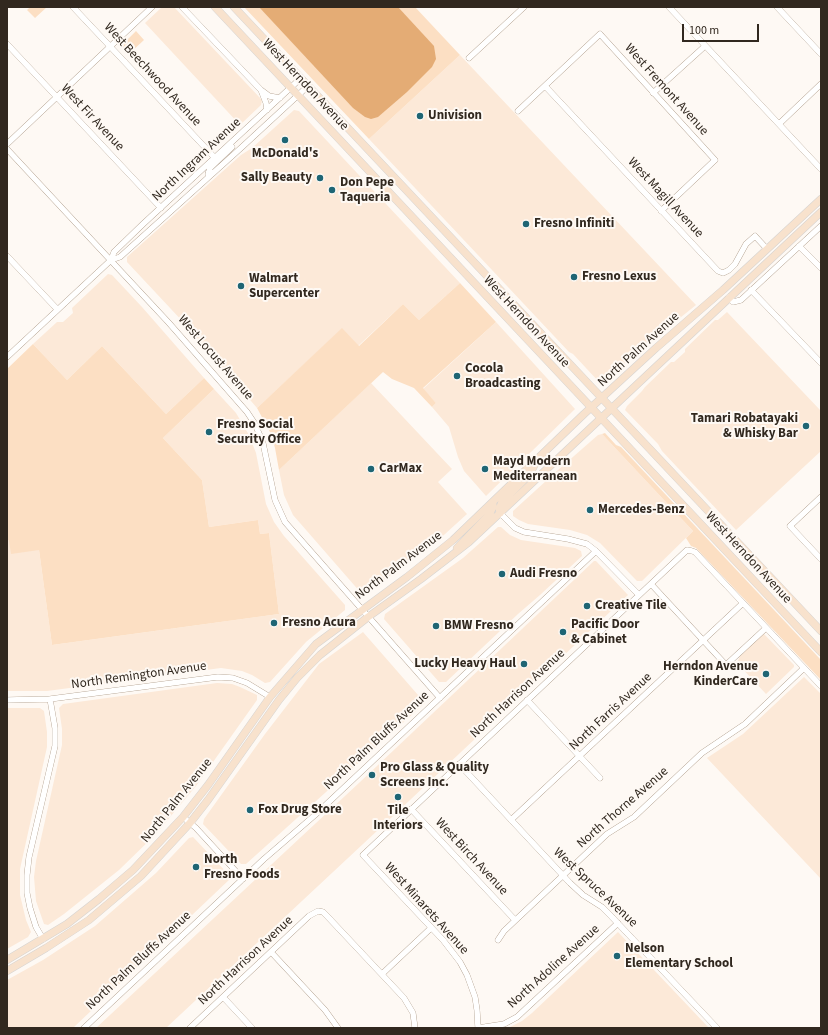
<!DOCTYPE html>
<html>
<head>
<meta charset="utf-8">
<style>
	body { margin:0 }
	#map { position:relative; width:828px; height:1035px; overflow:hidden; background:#fef9f4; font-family:"Source Sans 3",sans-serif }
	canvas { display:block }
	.frame { position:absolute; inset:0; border:8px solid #31281f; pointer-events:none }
	.scale { position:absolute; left:682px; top:24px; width:77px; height:18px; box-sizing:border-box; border:2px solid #31281f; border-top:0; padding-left:5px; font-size:12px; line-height:14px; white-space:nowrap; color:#31281f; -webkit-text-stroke:3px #fef9f4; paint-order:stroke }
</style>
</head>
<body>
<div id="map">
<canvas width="828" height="1035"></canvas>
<div class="frame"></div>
<div class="scale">100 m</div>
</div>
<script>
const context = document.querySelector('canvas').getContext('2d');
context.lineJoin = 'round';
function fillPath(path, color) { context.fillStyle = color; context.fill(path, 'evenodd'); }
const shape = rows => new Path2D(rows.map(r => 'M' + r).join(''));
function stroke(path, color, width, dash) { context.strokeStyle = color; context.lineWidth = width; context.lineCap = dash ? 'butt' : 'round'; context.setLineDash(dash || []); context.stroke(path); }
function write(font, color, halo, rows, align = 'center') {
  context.font = font + ' "Source Sans 3",sans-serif'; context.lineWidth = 4; context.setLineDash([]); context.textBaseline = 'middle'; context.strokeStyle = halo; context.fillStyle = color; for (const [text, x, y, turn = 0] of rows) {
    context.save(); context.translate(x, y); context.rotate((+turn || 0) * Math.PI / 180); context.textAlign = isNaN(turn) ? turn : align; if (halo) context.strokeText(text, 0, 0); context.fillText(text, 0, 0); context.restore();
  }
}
const built = shape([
	[162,7,174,7,262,100,261,105,240,125,145,23],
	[460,55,696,305,670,326,664,326,648,337,648,342,605,382,599,382,573,354,569,352,369,139],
	[294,110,299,111,460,283,419,320,403,304,358,346,342,329,257,408,185,324,127,262,127,257,241,155,252,148],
	[108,274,112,275,142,307,204,378,166,414,102,346,67,380,33,344,57,322,63,322,73,313,72,308],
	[727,312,821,411,821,451,736,530,662,451,658,444,625,410,627,406,642,391,645,387,671,362,674,362,685,352,685,349,715,320,718,320],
	[496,322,575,409,486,496,464,471,458,457,449,427,432,407,436,403,423,389],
	[371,383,452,469,438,482,467,514,434,544,366,593,361,593,293,515,284,495,279,470],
	[214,389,236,413,249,435,256,453,266,504,274,522,284,536,345,605,345,610,306,642,270,682,265,683,252,675,242,671,221,668,47,691,7,691,7,539,9,541,39,550,52,645,279,614,269,533,260,534,258,520,209,527,202,480,163,438],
	[602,434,693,531,642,581,637,581,600,543,587,535,570,530,528,524,519,520,513,516,513,511,558,470,598,435],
	[498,527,501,527,510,535,521,540,575,548,581,551,582,556,540,595,518,614,446,682,439,682,384,619,385,614,463,558],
	[594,561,596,561,628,595,393,816,166,1028,96,1028,360,782],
	[363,632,425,703,246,864,241,864,203,824,204,819,265,734,319,664],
	[763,633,794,665,794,667,766,694,737,663,740,656],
	[804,677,821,694,821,879,707,758,743,734],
	[217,683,232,684,240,687,257,695,257,700,196,786,155,835,119,870,64,914,48,925,44,924,36,901,34,877,36,861,62,745,62,729,59,708,63,704],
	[7,708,40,708,44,711,47,732,47,747,20,869,20,895,26,920,31,932,28,937,7,949],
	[193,837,230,876,230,879,73,1028,7,1028,7,980,43,960,95,926,156,873,189,838],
	[618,932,709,1028,508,1028,522,1021,532,1013]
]);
const green = shape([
	[30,7,47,7,35,18,27,10],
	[244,7,415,7,460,55,369,139],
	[136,31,144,40,129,54,121,46],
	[460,283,496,322,423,388,436,403,432,407,414,388,392,379,383,372,279,470,275,448,271,434,257,408,342,328,359,346,403,304,419,320],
	[33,344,67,380,102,346,166,414,204,378,214,389,163,438,202,480,209,527,258,520,260,534,269,533,279,614,52,645,39,550,11,554,9,541,7,539,7,369],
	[605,433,616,445,621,447,821,660,821,680,712,565,696,548,691,546,686,538,693,531,602,434]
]);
const water = shape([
	[259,7,398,7,434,46,436,59,432,67,407,92,378,117,371,119,365,117,353,108]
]);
const minor = shape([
	[73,7,215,158],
	[182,7,261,90,269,96,280,98],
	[669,7,821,169],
	[777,7,821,54],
	[7,44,161,208],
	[469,58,524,7],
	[545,86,718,271,723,273,729,270,735,264,746,244,755,236,767,249],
	[261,90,266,103,267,110],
	[653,93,705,46],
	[518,111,600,34,715,160,661,211],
	[779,124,821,84],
	[7,144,152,7],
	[7,149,169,323,247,412,255,424,263,443,275,500,285,522,440,698],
	[209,176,208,174,210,168,232,147],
	[799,246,821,268],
	[7,256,57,309],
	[111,260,114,252,143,224,301,78],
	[751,290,821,363],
	[729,297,733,302,741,300,821,226],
	[7,357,111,260,120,257,242,147,308,86],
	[821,497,790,526,821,559],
	[500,513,515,528,524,532,568,539,587,544,596,551,639,595],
	[651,584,726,665,766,628],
	[7,700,50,699,218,677,233,678,247,683,270,697],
	[527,700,600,778],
	[459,764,570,883,583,895,602,907,610,915,717,1028],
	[411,809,515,920],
	[183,817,196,828,243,879],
	[511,820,743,603],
	[43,939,36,927,30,908,27,893,27,875,29,857,55,746,55,728,50,699],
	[498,940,504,931,607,834,634,817,702,753,745,724,804,668],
	[271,952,325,1010,338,1028],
	[382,974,431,928],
	[224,998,252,1028],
	[84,1028,264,859,315,815,596,551],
	[190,1028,309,916,318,911,323,912,327,916,404,998,413,1013,415,1028],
	[478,1028,477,1010,475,997,467,975,460,962,443,940,363,855,687,550,692,551,695,552,821,686],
	[478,1028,504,1024,517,1017,618,923]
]);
const major = shape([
	[215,7,821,652],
	[234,7,821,631],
	[500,513,499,509,502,502,530,474,535,464],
	[457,548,490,514,493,506,493,502],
	[7,960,67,924,99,899,133,870,183,817,208,785,270,697,316,644,407,577,453,540,584,414,656,348,723,290,821,199],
	[7,971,46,948,89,920,141,876,190,823,208,800,279,700,297,678,320,655,368,617,421,579,469,542,821,212]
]);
const markers = [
	[420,116,4,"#1e6574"],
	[285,140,4,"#1e6574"],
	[320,178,4,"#1e6574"],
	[332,190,4,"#1e6574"],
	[526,224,4,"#1e6574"],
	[574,277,4,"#1e6574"],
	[241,286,4,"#1e6574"],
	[457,376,4,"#1e6574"],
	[806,426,4,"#1e6574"],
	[209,432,4,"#1e6574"],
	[371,469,4,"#1e6574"],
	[485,469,4,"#1e6574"],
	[590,510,4,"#1e6574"],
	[502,574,4,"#1e6574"],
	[587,606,4,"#1e6574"],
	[274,623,4,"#1e6574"],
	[436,626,4,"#1e6574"],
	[563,632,4,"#1e6574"],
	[524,664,4,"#1e6574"],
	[766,674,4,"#1e6574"],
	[372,775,4,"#1e6574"],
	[398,797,4,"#1e6574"],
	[250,810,4,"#1e6574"],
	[196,867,4,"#1e6574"],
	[617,956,4,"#1e6574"]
];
const streetNames = [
	["West Beechwood Avenue",152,75,47],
	["West Herndon Avenue",305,85,47],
	["West Fremont Avenue",666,90,48],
	["West Fir Avenue",92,118,47],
	["North Ingram Avenue",197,160,-43],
	["West Magill Avenue",665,198,47],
	["West Herndon Avenue",526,322,47],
	["North Palm Avenue",639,350,-42],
	["West Locust Avenue",215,358,49],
	["West Herndon Avenue",748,558,47],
	["North Palm Avenue",399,566,-37],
	["North Remington Avenue",139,676,-8],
	["North Harrison Avenue",518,694,-43],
	["North Farris Avenue",611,712,-43],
	["North Palm Bluffs Avenue",377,741,-43],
	["North Palm Avenue",177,801,-51],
	["North Thorne Avenue",623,808,-41],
	["West Birch Avenue",471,857,47],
	["West Spruce Avenue",595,888,43],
	["West Minarets Avenue",426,909,48],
	["North Palm Bluffs Avenue",139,961,-43],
	["North Harrison Avenue",246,961,-43],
	["North Adoline Avenue",554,967,-42]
];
const poiNames = [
	["Univision",428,116],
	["McDonald's",285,154,"center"],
	["Sally Beauty",312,178,"right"],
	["Don Pepe",340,183],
	["Taqueria",340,198],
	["Fresno Infiniti",534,224],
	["Fresno Lexus",582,277],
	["Walmart",249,279],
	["Supercenter",249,294],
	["Cocola",465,369],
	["Broadcasting",465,384],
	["Tamari Robatayaki",798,419,"right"],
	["& Whisky Bar",798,434,"right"],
	["Fresno Social",217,425],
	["Security Office",217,440],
	["Mayd Modern",493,462],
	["Mediterranean",493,477],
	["CarMax",379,469],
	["Mercedes-Benz",598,510],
	["Audi Fresno",510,574],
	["Creative Tile",595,606],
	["Fresno Acura",282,623],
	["Pacific Door",571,625],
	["& Cabinet",571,640],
	["BMW Fresno",444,626],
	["Lucky Heavy Haul",516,664,"right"],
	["Herndon Avenue",758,667,"right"],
	["KinderCare",758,682,"right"],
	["Pro Glass & Quality",380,768],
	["Screens Inc.",380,783],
	["Fox Drug Store",258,810],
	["Tile",398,811,"center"],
	["Interiors",398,826,"center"],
	["North",204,860],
	["Fresno Foods",204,875],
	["Nelson",625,949],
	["Elementary School",625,964]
];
fillPath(built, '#fce9d8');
fillPath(green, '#fcdfc3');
fillPath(water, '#e4ac75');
stroke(minor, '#9e8872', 6);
stroke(major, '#d6d4d2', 8);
stroke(minor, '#fff', 5.5);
stroke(major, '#f8e2cd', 7);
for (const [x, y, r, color] of markers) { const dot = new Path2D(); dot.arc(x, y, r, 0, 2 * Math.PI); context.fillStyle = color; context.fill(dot); stroke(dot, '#fef9f4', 1.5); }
write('13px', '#31281f', '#fef9f4', streetNames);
write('bold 13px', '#31281f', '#fef9f4', poiNames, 'left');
</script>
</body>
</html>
